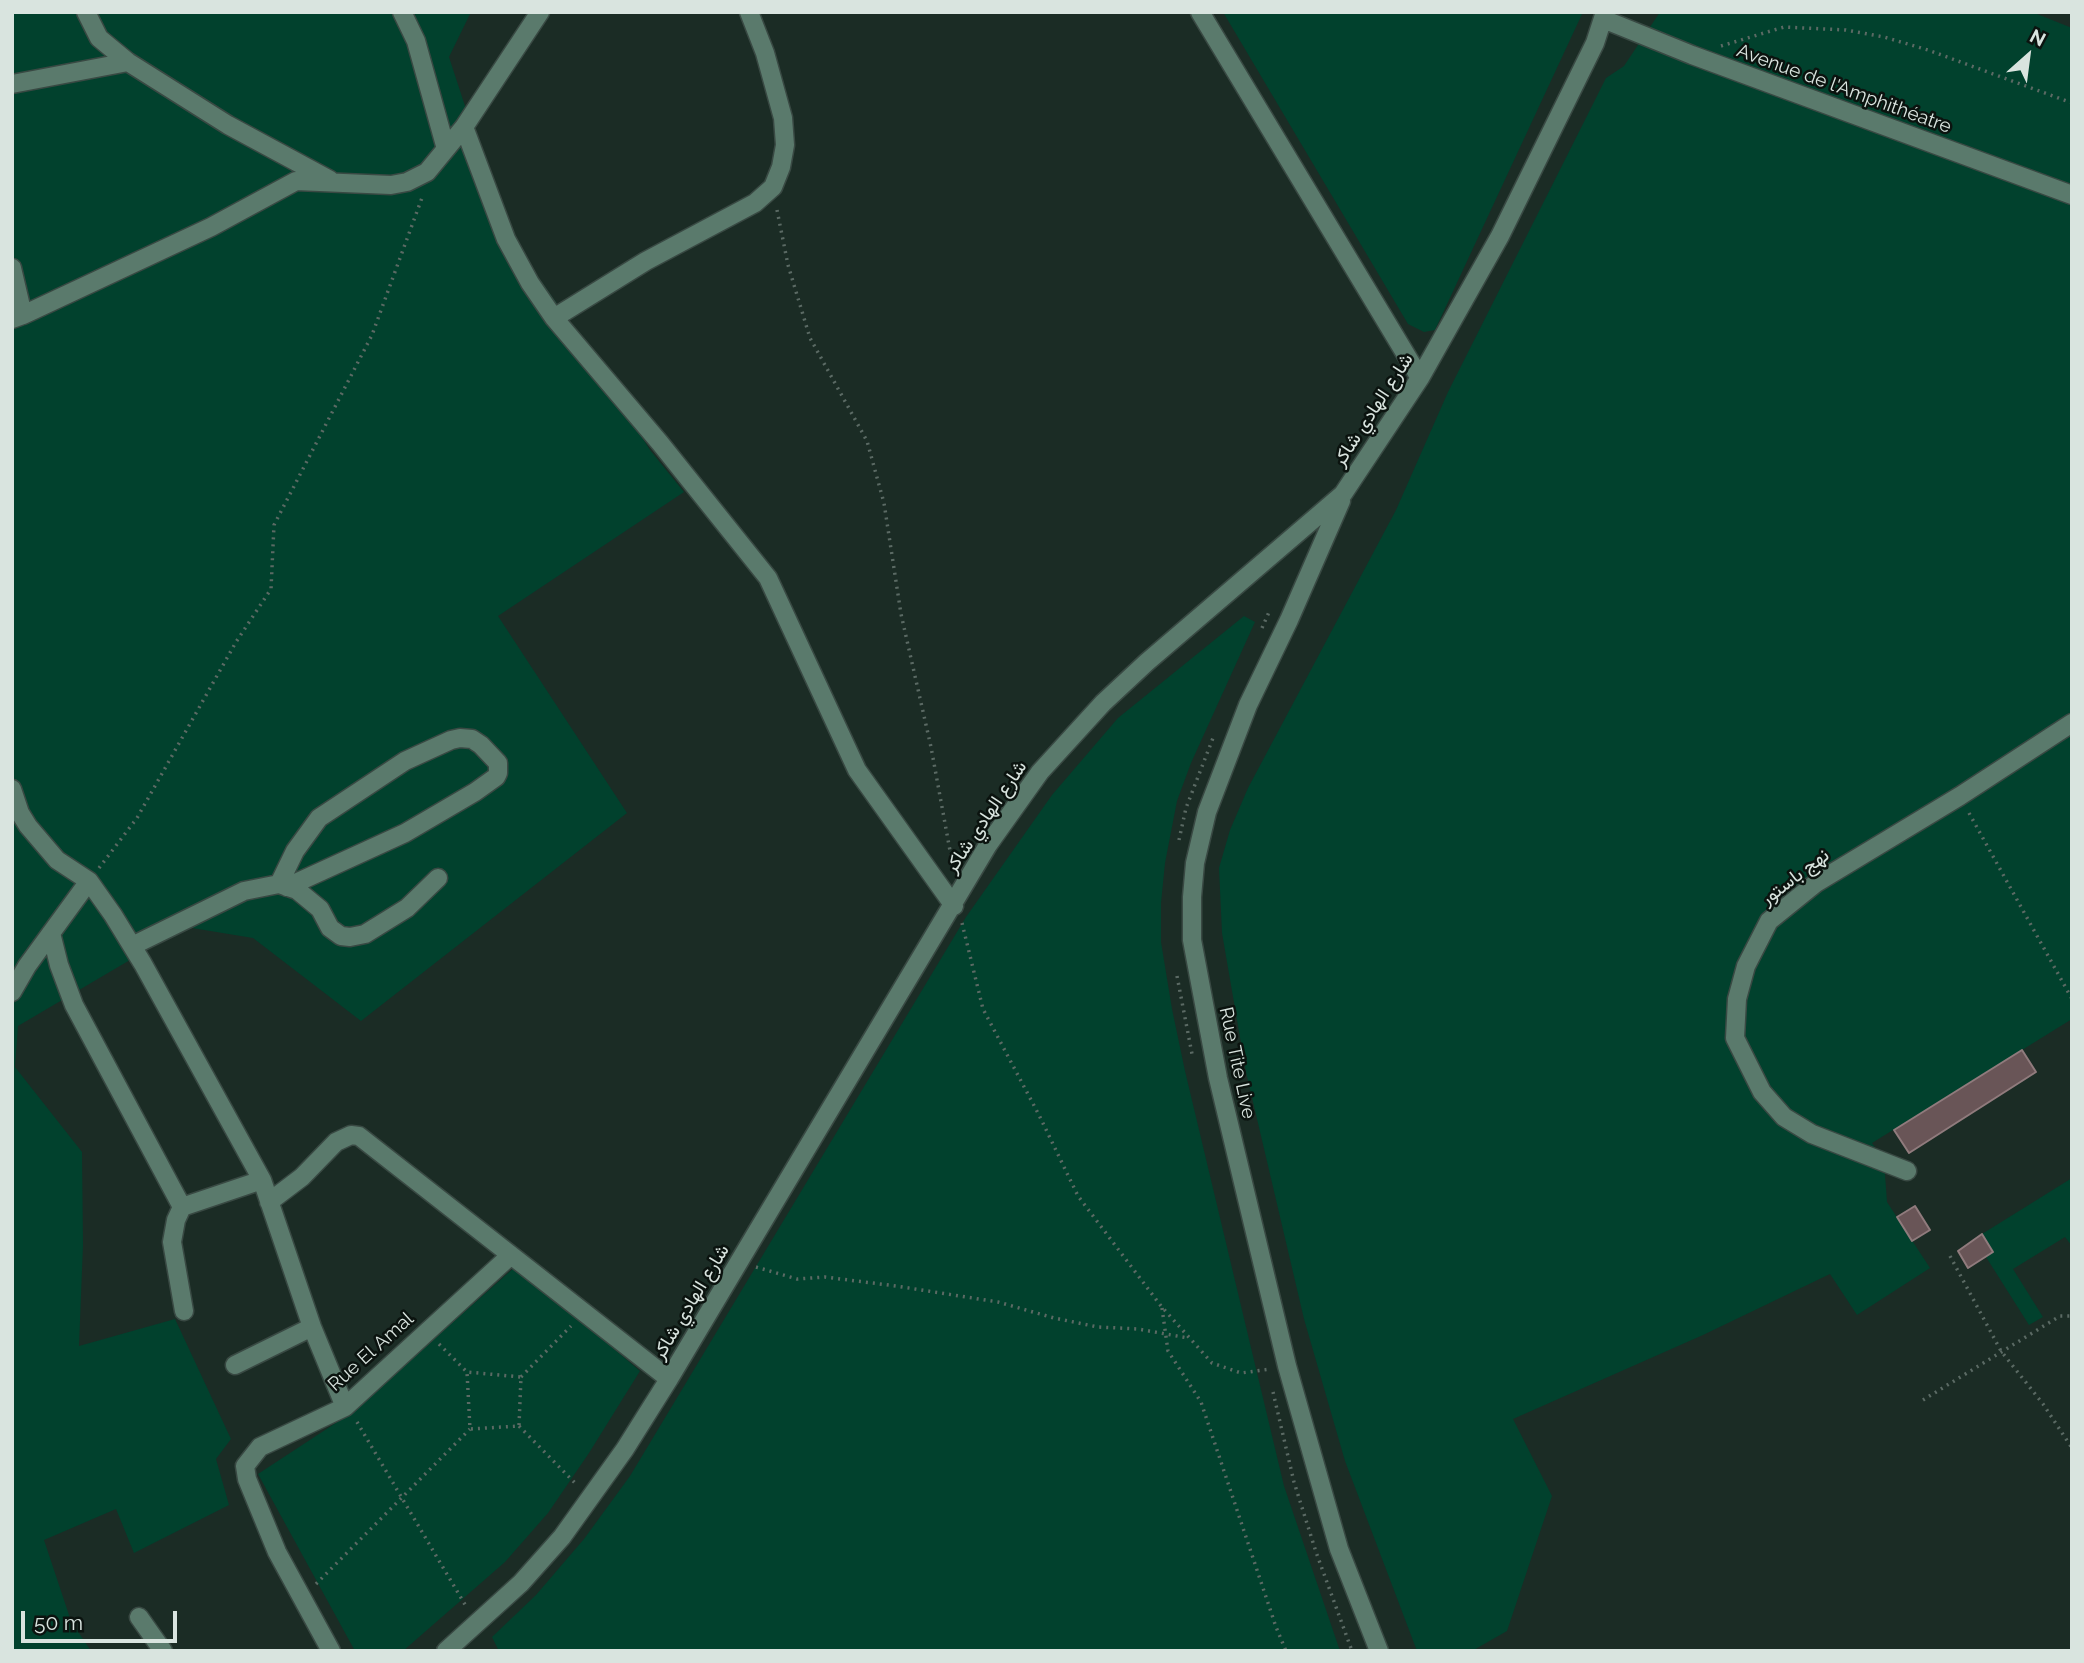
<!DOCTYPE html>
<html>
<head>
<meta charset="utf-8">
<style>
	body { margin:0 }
	#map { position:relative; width:2084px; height:1663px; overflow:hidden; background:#1b2c25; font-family:Raleway,sans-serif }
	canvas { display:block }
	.frame { position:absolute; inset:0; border:14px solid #d9e4df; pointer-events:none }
	.north { position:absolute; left:1993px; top:21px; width:70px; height:70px; -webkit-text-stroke:5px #0b130f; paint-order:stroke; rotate:28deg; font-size:19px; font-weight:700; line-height:28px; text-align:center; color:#d9e4df }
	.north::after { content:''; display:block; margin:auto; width:24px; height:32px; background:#d9e4df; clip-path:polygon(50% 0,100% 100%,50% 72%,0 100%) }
	.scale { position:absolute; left:21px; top:1611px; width:156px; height:32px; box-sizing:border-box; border:4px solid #d9e4df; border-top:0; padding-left:9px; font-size:21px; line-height:24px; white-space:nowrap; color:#d9e4df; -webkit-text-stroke:5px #0b130f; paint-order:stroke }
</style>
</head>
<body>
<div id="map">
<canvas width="2084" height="1663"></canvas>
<div class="frame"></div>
<div class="north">N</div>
<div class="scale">50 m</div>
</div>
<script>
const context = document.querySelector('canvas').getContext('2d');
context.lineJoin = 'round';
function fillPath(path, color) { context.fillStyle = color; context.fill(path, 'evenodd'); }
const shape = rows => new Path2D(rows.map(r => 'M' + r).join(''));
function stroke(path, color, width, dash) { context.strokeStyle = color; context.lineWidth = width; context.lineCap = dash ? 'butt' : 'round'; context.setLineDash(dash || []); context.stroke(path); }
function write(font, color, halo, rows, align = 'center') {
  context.font = font + ' Raleway,Vazirmatn,sans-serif'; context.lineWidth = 5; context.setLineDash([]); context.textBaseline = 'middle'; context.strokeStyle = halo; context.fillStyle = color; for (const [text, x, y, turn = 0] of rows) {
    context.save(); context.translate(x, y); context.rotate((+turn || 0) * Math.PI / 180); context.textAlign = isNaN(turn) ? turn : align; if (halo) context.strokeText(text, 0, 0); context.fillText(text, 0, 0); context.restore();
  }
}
const green = shape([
	[12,12,471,12,449,57,481,155,520,251,556,302,650,450,684,492,498,616,627,813,361,1021,253,938,186,927,18,1026,15,1067,82,1152,83,1245,79,1346,175,1319,231,1439,216,1459,229,1505,134,1553,116,1509,44,1540,71,1621,91,1651,12,1651],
	[1223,12,1583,12,1435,330,1424,332,1408,324],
	[1660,12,2032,12,2072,28,2072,1019,1872,1143,1884,1161,1887,1202,1930,1268,1857,1315,1830,1274,1703,1335,1513,1419,1552,1496,1507,1631,1472,1651,1417,1651,1345,1461,1304,1319,1246,1072,1222,933,1219,868,1230,830,1248,788,1396,510,1448,392,1592,106,1606,78,1624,66],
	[1244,616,1255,622,1191,763,1177,801,1165,863,1161,903,1161,942,1172,1009,1185,1071,1284,1486,1340,1651,499,1651,492,1637,536,1595,584,1539,630,1476,966,917,1052,795,1118,718],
	[2072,1178,2072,1246,2065,1237,2013,1269,2043,1317,2029,1325,1986,1257,1993,1252,1982,1234],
	[516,1266,640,1371,589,1453,548,1513,505,1562,403,1651,355,1651,258,1474,351,1413]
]);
const building = shape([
	[2022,1050,2036,1072,1909,1153,1894,1130,2022,1050],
	[1915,1206,1930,1230,1912,1241,1897,1217,1915,1206],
	[1982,1234,1993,1252,1968,1268,1958,1251,1982,1234]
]);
const path = shape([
	[1721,46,1784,27,1846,30,1884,37,1928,50,2072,103],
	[777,210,788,265,810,338,867,441,884,503,901,614,931,747,953,867],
	[1262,628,1269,612,1271,613],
	[1969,813,2072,999],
	[1179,840,1186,808,1213,738],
	[99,868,137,818,236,642,271,589,274,525,372,335,423,195],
	[962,923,983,1009,1039,1115,1078,1196,1161,1306,1212,1363,1241,1373,1271,1369],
	[1177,976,1192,1054],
	[1950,1256,2001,1351,2043,1404,2072,1448],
	[756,1267,797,1279,825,1277,896,1286,998,1302,1054,1318,1098,1327,1138,1329,1188,1338],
	[1162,1308,1168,1351,1201,1402,1276,1627,1286,1651],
	[439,1344,467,1372,521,1377,519,1426,470,1429,467,1372],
	[521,1377,571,1326],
	[1273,1392,1294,1482,1316,1552,1352,1651],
	[1923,1400,2060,1316,2072,1316],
	[357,1422,467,1608],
	[519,1426,576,1484],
	[316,1584,470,1429]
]);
const minor = shape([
	[86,12,99,38,128,62,228,125,330,180],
	[402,12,416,41,446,149],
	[1200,12,1420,378],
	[1603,19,1692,55,2072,195],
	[12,84,128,62],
	[464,127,506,239,530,283,554,318,660,443,768,578,857,770,954,906],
	[12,268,23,315,12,319],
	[23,315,211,227,296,181,391,185,407,182,427,172,464,127,540,12],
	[554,318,646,261,755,203,773,187,781,167,785,145,783,118,765,53,749,12],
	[1341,501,1289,620,1248,705,1207,812,1195,863,1192,897,1192,940,1218,1078,1287,1366,1339,1549,1379,1651],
	[12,789,20,813,28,826,57,860,89,881,113,915,143,964,262,1180,312,1327,345,1407],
	[279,884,295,851,319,818,405,761,451,740,460,738,472,739,481,745,498,763,498,773,496,777,475,792,405,833,287,887],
	[51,933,59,965,74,1005,182,1207],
	[132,946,244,891,279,884,297,890,320,909,330,928,341,936,350,937,365,934,407,908,438,878],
	[12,992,27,966,89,881],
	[1907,1171,1812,1134,1784,1117,1762,1092,1735,1038,1737,999,1746,966,1769,921,1816,883,1960,796,2072,723],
	[269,1202,302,1177,336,1142,351,1135,359,1136,669,1379],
	[184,1311,172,1242,176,1220,182,1207,262,1180],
	[235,1365,312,1327],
	[139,1617,163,1651],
	[331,1651,277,1552,247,1479,245,1466,260,1447,345,1407,511,1255],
	[446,1651,521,1583,562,1537,625,1449,669,1379,988,845,1040,772,1103,703,1147,662,1343,494,1420,378,1500,236,1595,43,1605,12]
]);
const streetNames = [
	["Avenue de l'Amphithéatre",1844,89,20],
	["شارع الهادي شاكر",1373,410,-57],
	["شارع الهادي شاكر",986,817,-56],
	["نهج باستور",1795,877,-37],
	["Rue Tite Live",1237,1063,78],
	["شارع الهادي شاكر",691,1302,-59],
	["Rue El Amal",371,1352,-42]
];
fillPath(green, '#01412d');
fillPath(building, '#695557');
stroke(building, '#907b7d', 2);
stroke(minor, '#394943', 21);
stroke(path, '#5b6a64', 3.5, [2, 5]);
stroke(minor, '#5a7a6c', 18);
write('19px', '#d9e4df', '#0b130f', streetNames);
</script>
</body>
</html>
